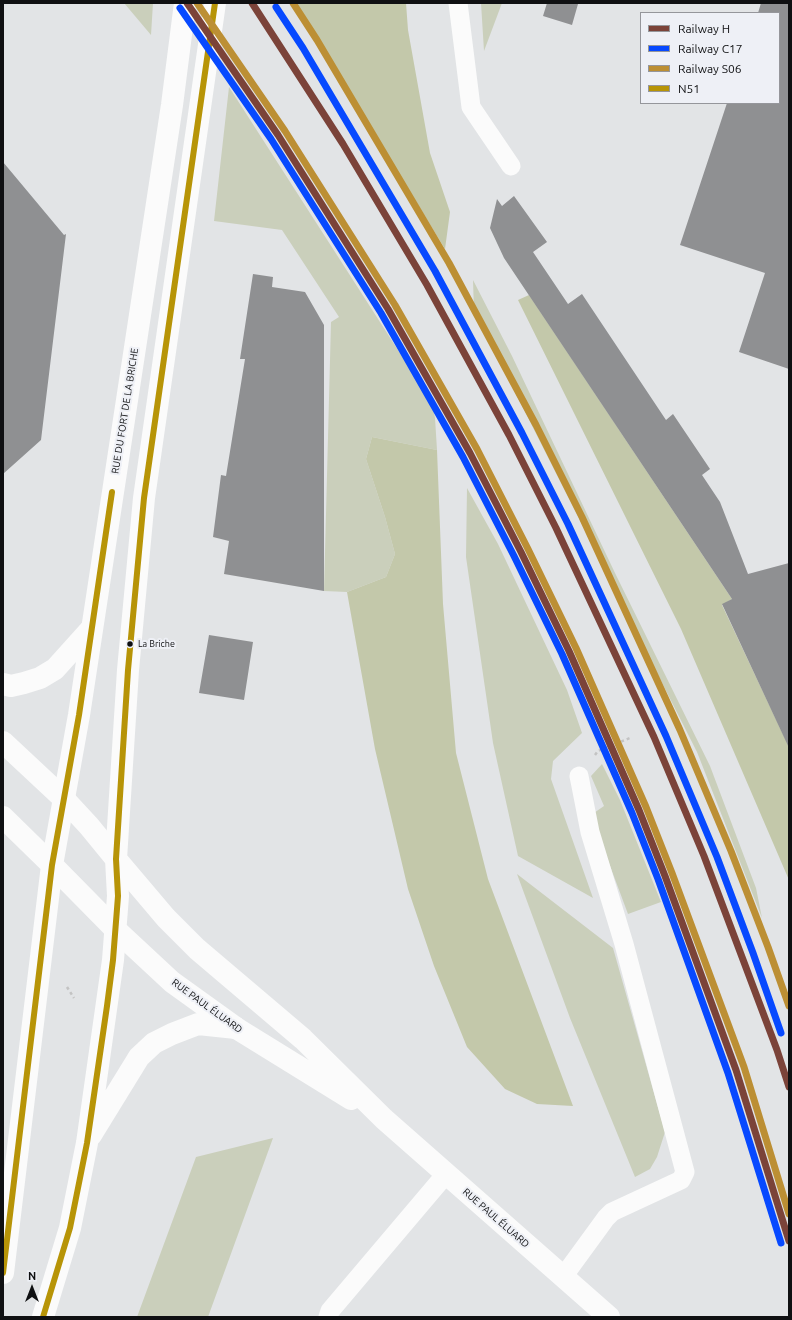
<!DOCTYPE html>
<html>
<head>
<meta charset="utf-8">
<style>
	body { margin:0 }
	#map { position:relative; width:792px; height:1320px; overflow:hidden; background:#e2e4e6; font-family:Ubuntu,sans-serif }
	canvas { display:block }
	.frame { position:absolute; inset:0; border:4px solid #0f1012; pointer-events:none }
	.legend { position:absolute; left:640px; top:12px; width:140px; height:92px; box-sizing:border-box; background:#eef0f6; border:1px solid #95969b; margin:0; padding:5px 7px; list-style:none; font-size:12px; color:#0f1012 }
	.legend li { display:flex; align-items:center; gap:8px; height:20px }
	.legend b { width:20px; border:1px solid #95969b }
	.north { position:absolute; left:12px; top:1268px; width:40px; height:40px; -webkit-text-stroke:3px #eef0f6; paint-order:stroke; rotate:0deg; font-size:11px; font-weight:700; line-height:16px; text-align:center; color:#0f1012 }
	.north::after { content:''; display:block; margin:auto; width:14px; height:18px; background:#0f1012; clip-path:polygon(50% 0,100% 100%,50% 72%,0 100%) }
</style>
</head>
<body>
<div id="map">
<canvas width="792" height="1320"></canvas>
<div class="frame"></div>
<ul class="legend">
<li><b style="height:5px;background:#7b4339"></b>Railway H</li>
<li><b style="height:5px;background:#0749ff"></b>Railway C17</li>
<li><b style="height:5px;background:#bc8f34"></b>Railway S06</li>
<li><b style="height:5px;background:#b79407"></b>N51</li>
</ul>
<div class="north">N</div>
</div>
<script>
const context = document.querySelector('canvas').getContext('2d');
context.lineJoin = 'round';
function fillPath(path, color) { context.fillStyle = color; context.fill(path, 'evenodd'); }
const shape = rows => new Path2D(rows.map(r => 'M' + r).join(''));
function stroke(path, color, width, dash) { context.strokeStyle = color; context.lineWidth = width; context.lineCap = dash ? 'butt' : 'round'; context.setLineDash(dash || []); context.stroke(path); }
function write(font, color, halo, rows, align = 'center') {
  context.font = font + ' Ubuntu,sans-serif'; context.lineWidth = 4; context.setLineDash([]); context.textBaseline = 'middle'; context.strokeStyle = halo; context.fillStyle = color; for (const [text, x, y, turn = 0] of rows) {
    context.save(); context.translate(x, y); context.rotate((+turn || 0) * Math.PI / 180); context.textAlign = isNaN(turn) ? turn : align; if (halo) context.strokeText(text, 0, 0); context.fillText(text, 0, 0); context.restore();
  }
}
const green = shape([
	[124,3,153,3,151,35],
	[481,3,502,3,484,51],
	[229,87,432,403,435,418,437,450,372,437,366,459,385,517,395,554,386,577,347,592,324,591,331,322,339,317,282,230,214,221],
	[473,280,512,356,615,573,710,766,756,888,762,918,697,752,474,311],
	[467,488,498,544,567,690,582,733,553,761,551,779,593,898,518,856,493,743,466,557],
	[602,764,620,800,661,902,628,914,591,815,604,806,591,776],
	[517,874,613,948,665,1132,657,1157,650,1169,635,1177,570,1018],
	[273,1138,208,1317,137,1317,196,1157]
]);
const forest = shape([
	[295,3,406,3,408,30,430,153,450,212,445,249],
	[529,295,732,599,722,605,789,747,789,880,681,629,518,300],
	[372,437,437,450,443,604,456,753,488,879,573,1106,537,1104,505,1089,467,1047,434,966,408,889,375,749,347,592,386,577,395,554,385,517,366,459]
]);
const building = shape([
	[547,3,578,4,572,25,543,16],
	[761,3,789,3,789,369,739,352,765,273,680,245,727,103,779,103,779,13,758,13],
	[3,162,64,235,66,234,41,440,3,474],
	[514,196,547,242,533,252,568,304,582,294,666,420,673,414,710,469,702,475,720,502,748,574,789,563,789,748,722,604,732,599,504,258,490,228,497,199,502,206],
	[253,274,273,277,272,287,305,292,324,325,324,591,224,574,229,541,213,537,221,475,226,476,245,359,240,359],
	[209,635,253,642,244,700,199,693]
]);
const path = shape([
	[595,755,598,751,610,746,630,738],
	[67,987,74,998]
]);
const lane = shape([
	[458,3,471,107,511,166],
	[563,1277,606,1218,612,1212,681,1180,685,1172,624,944,590,832,579,776],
	[328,1317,330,1311,446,1174]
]);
const secondary = shape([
	[185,3,172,105,79,715,52,865,115,929,172,982,236,1028,351,1099],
	[215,3,144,498,128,670,116,859,166,918,197,949,303,1039,384,1119,609,1317]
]);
const primary = shape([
	[3,684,11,686,24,683,40,678,55,669,91,629],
	[3,742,64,799,89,826,116,859,118,896,113,960,87,1143,70,1228,43,1317],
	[3,817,52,865,3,1273],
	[91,1135,139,1057,154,1043,172,1034,198,1024,236,1028]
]);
const bus1 = shape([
	[3,1273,52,865,79,715,112,492],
	[43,1317,70,1228,87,1143,107,1006,113,960,118,896,116,859,128,670,144,498,215,3]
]);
const rail1 = shape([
	[187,3,278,135,388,309,470,453,521,552,569,651,639,810,665,876,736,1070,789,1241],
	[252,3,343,144,427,285,509,435,556,528,654,737,704,856,777,1050,789,1087]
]);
const rail2 = shape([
	[276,7,303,48,435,271,522,433,568,524,666,736,717,857,753,953,781,1033],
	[180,8,271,139,381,313,463,457,514,556,562,654,632,813,658,879,728,1073,781,1243]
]);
const rail3 = shape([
	[197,3,285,131,395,305,477,449,528,549,576,648,646,807,672,873,744,1067,789,1214],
	[293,3,317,40,449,263,536,425,582,517,680,730,731,851,768,947,789,1006]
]);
const markers = [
	[130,644,3.5,"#0f1012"]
];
const busNames = [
	["La Briche",138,644]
];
const streetNames = [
	["RUE DU FORT DE LA BRICHE",125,411,-81],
	["RUE PAUL ÉLUARD",207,1006,36],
	["RUE PAUL ÉLUARD",496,1218,41]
];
fillPath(green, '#cacfbb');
fillPath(forest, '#c3c8aa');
fillPath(building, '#8f9092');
stroke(path, '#c3c3c3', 2.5, [3, 3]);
stroke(lane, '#fbfbfb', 19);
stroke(secondary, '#fbfbfb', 22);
stroke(primary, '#fbfbfb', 22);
stroke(bus1, '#b79407', 6);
stroke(rail1, '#7b4339', 7);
stroke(rail2, '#0749ff', 7);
stroke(rail3, '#bc8f34', 7);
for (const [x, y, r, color] of markers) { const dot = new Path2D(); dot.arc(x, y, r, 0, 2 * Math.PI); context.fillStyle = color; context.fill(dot); stroke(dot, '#eef0f6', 1.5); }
write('9px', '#0f1012', '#eef0f6', busNames, 'left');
write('10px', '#0f1012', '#eef0f6', streetNames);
</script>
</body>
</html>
